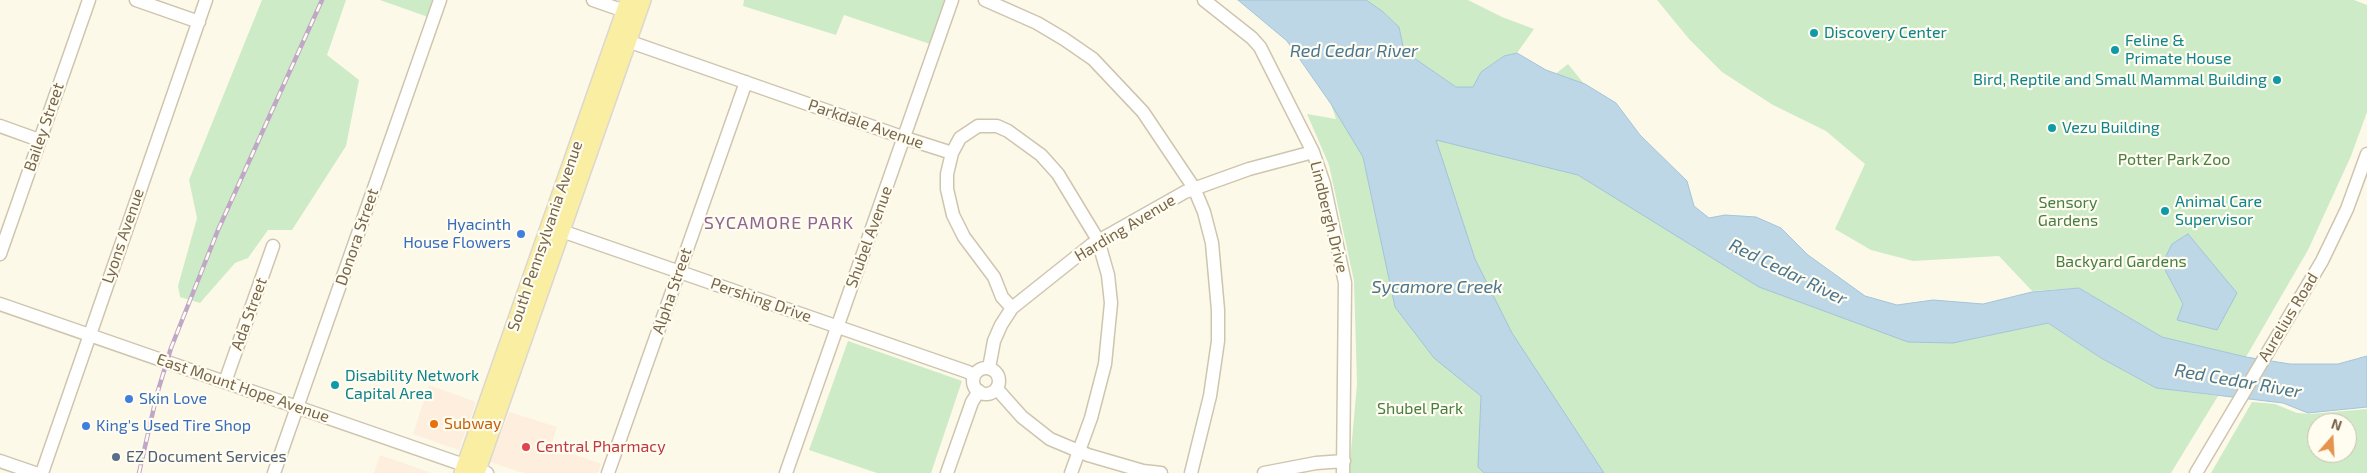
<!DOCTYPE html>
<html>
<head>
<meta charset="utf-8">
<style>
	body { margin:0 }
	#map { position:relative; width:2367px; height:473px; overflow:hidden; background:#fdf9e9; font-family:"Exo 2",sans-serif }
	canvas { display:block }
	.north { position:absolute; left:2307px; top:413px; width:50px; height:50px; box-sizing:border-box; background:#fffcf0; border:1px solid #c9c0ae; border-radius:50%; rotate:19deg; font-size:14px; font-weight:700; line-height:20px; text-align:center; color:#78664c }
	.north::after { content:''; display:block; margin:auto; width:18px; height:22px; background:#e5944f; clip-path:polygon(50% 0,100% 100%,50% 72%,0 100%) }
</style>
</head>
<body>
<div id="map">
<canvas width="2367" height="473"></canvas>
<div class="north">N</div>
</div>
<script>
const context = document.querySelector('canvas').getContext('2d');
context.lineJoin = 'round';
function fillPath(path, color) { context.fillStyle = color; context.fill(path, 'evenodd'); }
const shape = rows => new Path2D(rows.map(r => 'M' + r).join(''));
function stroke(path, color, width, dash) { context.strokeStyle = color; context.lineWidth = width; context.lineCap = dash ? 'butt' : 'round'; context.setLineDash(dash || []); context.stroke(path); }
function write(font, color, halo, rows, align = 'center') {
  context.font = font + ' "Exo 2",sans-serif'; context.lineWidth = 4.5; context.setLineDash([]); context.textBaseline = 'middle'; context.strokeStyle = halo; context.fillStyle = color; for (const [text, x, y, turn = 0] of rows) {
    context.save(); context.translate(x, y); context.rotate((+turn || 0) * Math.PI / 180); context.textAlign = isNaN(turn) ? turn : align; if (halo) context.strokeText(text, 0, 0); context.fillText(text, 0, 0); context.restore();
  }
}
const commercial = shape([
	[429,385,476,402,459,450,413,434],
	[509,412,557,427,551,446,601,464,598,473,524,473,490,462],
	[380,455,432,473,374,473]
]);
const green = shape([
	[262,0,346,0,327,55,359,80,346,146,292,230,268,230,248,258,235,263,200,303,180,297,178,286,197,218,189,180],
	[380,0,434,0,428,17],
	[744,0,946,0,930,44,844,15,836,35,743,6],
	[1366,0,1468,0,1502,17,1534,29,1517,53,1504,56,1481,72,1474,87,1456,87,1404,51,1399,27,1382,11],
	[1657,0,2354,0,2367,5,2367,112,2351,156,2308,250,2246,357,2162,337,2079,288,2032,291,1999,256,1913,261,1871,250,1835,229,1865,164,1826,131,1773,105,1722,72,1689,39],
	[1568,64,1665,184,1631,207,1958,342,2048,323,2101,358,2156,388,2218,396,2171,473,1349,473,1357,384,1354,281,1329,165,1307,114,1336,119,1331,104,1544,83],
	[848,341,962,381,931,473,877,473,809,450],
	[2252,402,2275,404,2297,413,2311,414,2367,409,2367,473,2211,473],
	[2317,423,2347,423,2347,453,2317,453]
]);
const water = shape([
	[1238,0,1366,0,1382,11,1399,27,1404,51,1456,87,1473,87,1481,72,1504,56,1517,53,1546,70,1585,84,1616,103,1640,135,1687,181,1694,206,1709,218,1725,215,1756,217,1781,228,1808,255,1865,296,1897,305,1933,300,1983,304,2032,292,2079,288,2162,337,2246,357,2290,364,2338,364,2367,356,2367,407,2308,413,2283,403,2156,388,2101,358,2048,323,1953,343,1908,342,1759,287,1578,175,1436,140,1475,259,1512,333,1604,473,1484,473,1478,467,1481,396,1434,358,1395,307,1363,157,1331,104,1287,41,1238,0],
	[2188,234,2237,293,2217,330,2177,320,2183,304,2162,264,2172,244,2188,234]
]);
const minor = shape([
	[136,0,199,22],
	[593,0,633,14],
	[985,0,1037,23,1064,39,1093,59,1143,112,1194,188,1204,212,1212,243,1218,310,1218,341,1210,396,1191,473],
	[1204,0,1252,38,1260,47,1313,152,1324,184,1345,283,1343,473],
	[619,38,905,138,952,153],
	[0,126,39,140],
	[553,228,968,372,974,376],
	[0,254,89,0],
	[0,304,487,473],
	[1012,308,1002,297,994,277,964,237,953,215,947,189,947,174,952,153,960,138,978,126,997,126,1008,131,1041,155,1058,174,1098,240,1108,275,1111,303,1105,364,1091,418,1071,473],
	'973 381a13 13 0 1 1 26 0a13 13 0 1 1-26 0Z',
	[989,368,994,341,1001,325,1012,308,1091,245,1185,192,1249,169,1313,152],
	[225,382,273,246],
	[997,389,1022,417,1050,439,1088,455,1143,471,1161,473],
	[0,461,35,473],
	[42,473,206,0],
	[274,473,440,0],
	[608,473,746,82],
	[786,473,952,0],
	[947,473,972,402,979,391],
	[1264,473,1316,463,1344,461],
	[2196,473,2322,261,2347,209,2367,154]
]);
const major = shape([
	[462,473,628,0],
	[477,473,643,0]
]);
const rail = shape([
	[139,473,157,394,171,348,218,230,322,0]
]);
const markers = [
	[1814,33,5,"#0f9aa8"],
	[2115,50,5,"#0f9aa8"],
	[2277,80,5,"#0f9aa8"],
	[2052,128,5,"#0f9aa8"],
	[2165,211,5,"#0f9aa8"],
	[521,234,5,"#3f7fe0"],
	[335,385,5,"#0f9aa8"],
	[129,399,5,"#3f7fe0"],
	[434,424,5,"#e8710a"],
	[86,426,5,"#3f7fe0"],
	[526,447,5,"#e0444e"],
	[116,457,5,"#5c6f8a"]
];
const cultureNames = [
	["Discovery Center",1824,33],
	["Feline &",2125,41],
	["Primate House",2125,59],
	["Bird, Reptile and Small Mammal Building",2267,80,"right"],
	["Vezu Building",2062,128],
	["Animal Care",2175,202],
	["Supervisor",2175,220],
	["Disability Network",345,376],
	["Capital Area",345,394]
];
const streetNames = [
	["Parkdale Avenue",866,124,19],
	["Bailey Street",44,127,-71],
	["Lindbergh Drive",1329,217,76],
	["Harding Avenue",1125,228,-31],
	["Lyons Avenue",123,236,-71],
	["South Pennsylvania Avenue",545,236,-71],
	["Donora Street",357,237,-71],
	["Shubel Avenue",869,237,-70],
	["Alpha Street",672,291,-71],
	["Pershing Drive",761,300,19],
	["Ada Street",249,314,-70],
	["Aurelius Road",2288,317,-59],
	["East Mount Hope Avenue",243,388,19]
];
const parkNames = [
	["Potter Park Zoo",2174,160],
	["Sensory",2068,203],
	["Gardens",2068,221],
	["Backyard Gardens",2121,262],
	["Shubel Park",1420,409]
];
const shopNames = [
	["Hyacinth",511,225,"right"],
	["House Flowers",511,243,"right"],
	["Skin Love",139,399],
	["King's Used Tire Shop",96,426]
];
const foodNames = [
	["Subway",444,424]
];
const healthNames = [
	["Central Pharmacy",536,447]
];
const serviceNames = [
	["EZ Document Services",126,457]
];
const waterNames = [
	["Red Cedar River",1354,51],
	["Red Cedar River",1788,272,26],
	["Sycamore Creek",1437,287],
	["Red Cedar River",2238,381,10]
];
const neighbourhoodNames = [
	["SYCAMORE PARK",779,223]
];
fillPath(commercial, '#fdeedd');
fillPath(green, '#cdebc7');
fillPath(water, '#bdd7e7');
stroke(water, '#a3c4d9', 1);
stroke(minor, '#cfc5ae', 15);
stroke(major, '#dcd7d0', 18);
stroke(minor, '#fff', 12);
stroke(major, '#faeea3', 15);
stroke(rail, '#c0a6c7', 4.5);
stroke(rail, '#fffcf0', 2.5, [8]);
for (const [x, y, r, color] of markers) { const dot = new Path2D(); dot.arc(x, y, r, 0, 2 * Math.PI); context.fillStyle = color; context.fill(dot); stroke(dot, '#fffcf0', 2); }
write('16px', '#0d838f', '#fffcf0', cultureNames, 'left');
write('16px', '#78664c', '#fffcf0', streetNames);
write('16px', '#477d43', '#fffcf0', parkNames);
write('16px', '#366cbe', '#fffcf0', shopNames, 'left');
write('16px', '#c56008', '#fffcf0', foodNames, 'left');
write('16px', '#be3a42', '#fffcf0', healthNames, 'left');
write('16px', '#4e5e75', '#fffcf0', serviceNames, 'left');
write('italic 18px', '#497592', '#fffcf0', waterNames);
context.letterSpacing = '1px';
write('18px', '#8e6493', '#fffcf0', neighbourhoodNames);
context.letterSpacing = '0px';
</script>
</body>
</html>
